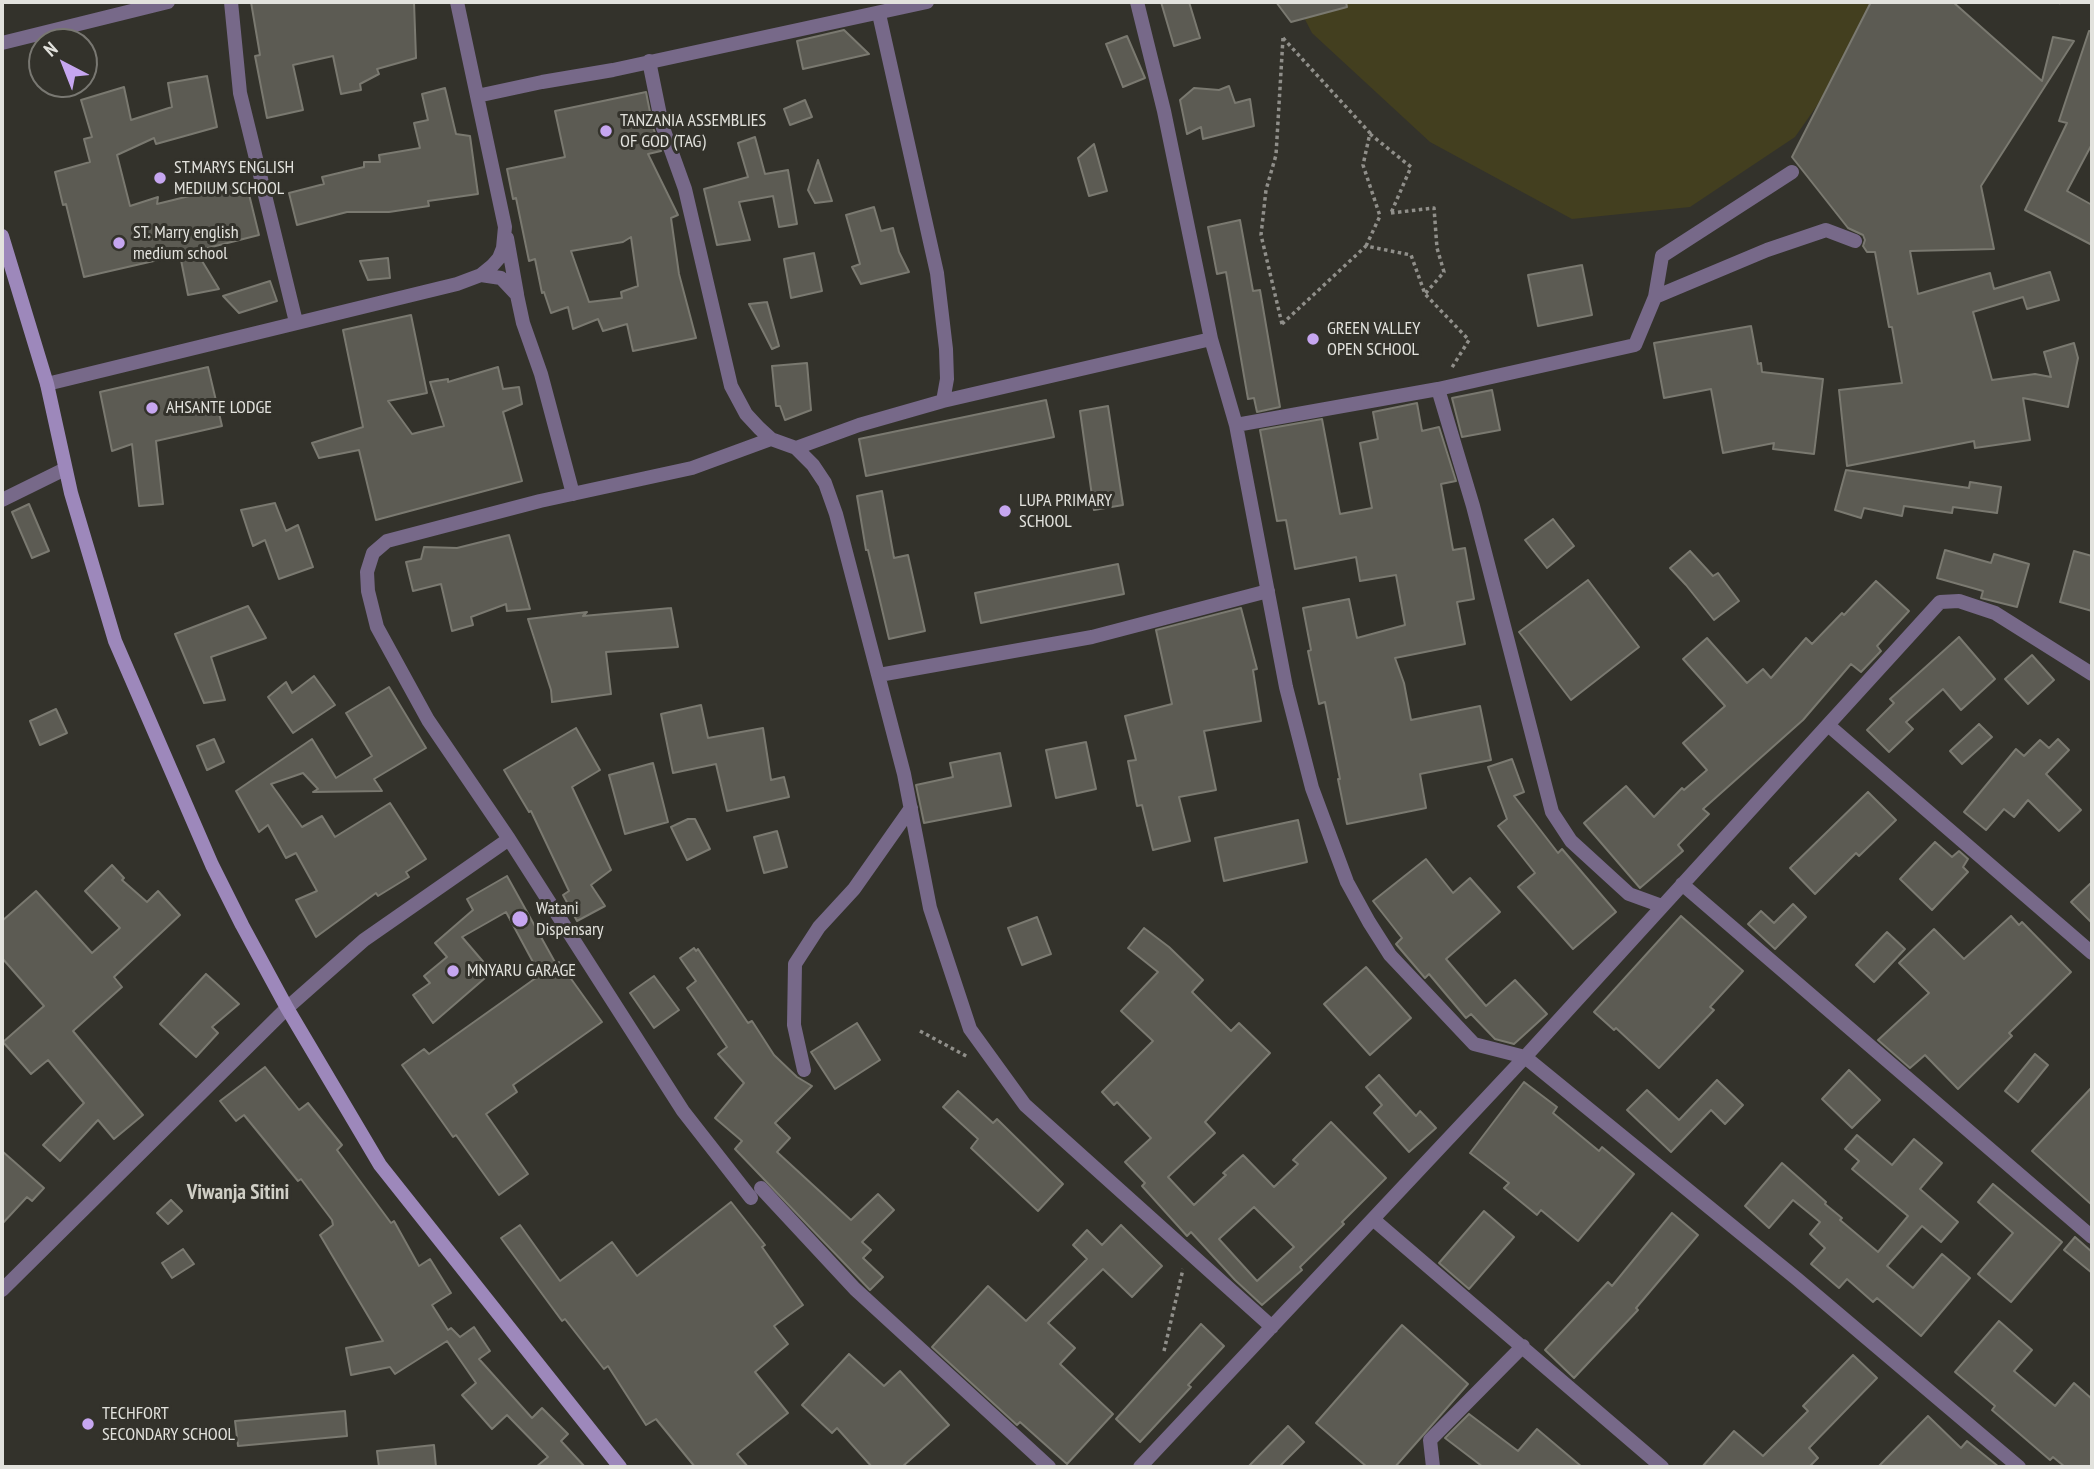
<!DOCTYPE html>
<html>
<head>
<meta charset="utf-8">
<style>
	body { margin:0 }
	#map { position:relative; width:2094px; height:1469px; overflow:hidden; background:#33322b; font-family:"PT Sans Narrow",sans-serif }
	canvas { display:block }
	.frame { position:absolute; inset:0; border:4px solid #e2e2dd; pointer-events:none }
	.north { position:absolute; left:28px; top:28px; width:70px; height:70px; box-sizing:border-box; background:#33322b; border:2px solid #797872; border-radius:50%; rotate:318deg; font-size:19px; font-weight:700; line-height:28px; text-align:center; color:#e2e2dd }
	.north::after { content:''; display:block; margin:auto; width:24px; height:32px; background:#c6a6f0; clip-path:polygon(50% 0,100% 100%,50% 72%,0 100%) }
</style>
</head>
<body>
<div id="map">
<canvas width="2094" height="1469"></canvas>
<div class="frame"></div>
<div class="north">N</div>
</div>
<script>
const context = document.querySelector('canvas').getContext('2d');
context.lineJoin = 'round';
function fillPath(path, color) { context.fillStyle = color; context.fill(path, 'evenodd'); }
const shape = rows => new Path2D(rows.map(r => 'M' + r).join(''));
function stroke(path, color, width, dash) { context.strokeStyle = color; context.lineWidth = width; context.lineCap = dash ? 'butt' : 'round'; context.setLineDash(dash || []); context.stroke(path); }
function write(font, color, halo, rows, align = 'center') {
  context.font = font + ' "PT Sans Narrow",sans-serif'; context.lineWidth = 6; context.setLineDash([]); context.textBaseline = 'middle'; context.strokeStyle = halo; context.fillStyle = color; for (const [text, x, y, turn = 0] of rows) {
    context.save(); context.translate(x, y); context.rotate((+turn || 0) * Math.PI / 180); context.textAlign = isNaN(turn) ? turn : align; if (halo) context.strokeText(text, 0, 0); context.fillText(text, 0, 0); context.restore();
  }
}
const green = shape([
	[1296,2,1874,2,1865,37,1795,137,1690,207,1572,219,1430,142,1312,33]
]);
const building = shape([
	[251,2,414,2,416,58,377,69,379,74,360,84,361,90,341,94,333,56,293,65,303,110,267,118,255,56,260,55,251,2],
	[1161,2,1189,2,1200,38,1174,46,1161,2],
	[1276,2,1346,2,1347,7,1291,22,1276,2],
	[1871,2,1953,2,2042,81,2053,37,2074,41,1981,186,1994,249,1910,251,1918,294,1990,273,1994,289,2050,272,2059,300,2027,309,2023,297,1973,312,1992,380,2035,374,2051,377,2044,352,2074,343,2078,358,2068,407,2023,398,2030,440,1975,448,1974,441,1847,466,1839,390,1902,383,1892,327,1889,327,1875,252,1867,252,1863,246,1865,240,1863,235,1848,228,1792,157,1871,2],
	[844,30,869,54,803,69,797,41,844,30],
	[2089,31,2092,31,2092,144,2067,191,2092,205,2092,245,2025,210,2067,123,2059,121,2089,31],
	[1127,36,1145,78,1123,87,1106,44,1127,36],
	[207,76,217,127,156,144,154,138,117,155,130,206,158,197,157,204,246,182,259,235,196,251,219,289,188,295,180,255,84,277,66,204,63,205,55,172,90,162,84,139,92,137,81,100,124,87,131,120,172,107,168,83,207,76],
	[1229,86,1235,103,1250,99,1254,126,1203,139,1201,127,1187,134,1180,100,1194,88,1219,90,1229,86],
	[445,88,456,134,470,136,478,194,428,201,429,206,389,212,347,212,297,225,289,193,324,184,322,177,364,167,364,162,380,162,379,155,420,148,414,123,428,120,422,94,445,88],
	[646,92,653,127,661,151,648,154,678,215,671,218,679,274,696,338,633,351,627,324,603,331,598,319,573,329,568,307,551,313,544,292,542,293,535,259,529,261,516,198,513,199,507,169,565,157,555,111,646,92],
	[631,237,638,286,621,292,622,298,589,302,571,251,623,242,631,237],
	[805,100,812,117,790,125,784,109,805,100],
	[755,137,765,174,788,170,797,224,779,227,773,196,739,202,750,240,717,245,704,189,748,177,738,143,755,137],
	[1094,144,1107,191,1089,196,1078,158,1094,144],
	[818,160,832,201,815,203,808,190,818,160],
	[874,207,881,231,893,228,899,252,909,272,861,284,852,267,860,264,846,215,874,207],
	[1240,220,1253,291,1260,290,1280,407,1257,412,1254,398,1248,399,1226,272,1217,274,1208,227,1240,220],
	[814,253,822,291,791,298,784,259,814,253],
	[388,258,390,278,368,280,360,261,388,258],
	[1582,265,1592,315,1538,326,1528,275,1582,265],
	[270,281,277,301,239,313,223,296,270,281],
	[767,302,779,346,772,349,749,304,767,302],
	[411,315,427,393,388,401,412,434,444,426,430,382,448,379,448,382,498,367,503,389,519,387,522,404,503,412,522,481,376,520,359,450,319,458,312,443,363,427,343,330,411,315],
	[1751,326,1758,364,1761,363,1762,372,1823,379,1814,454,1773,449,1774,443,1723,453,1711,389,1664,398,1654,343,1751,326],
	[807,363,811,410,785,420,780,406,776,406,772,366,807,363],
	[208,367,222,426,156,441,163,504,139,506,132,444,112,451,100,392,208,367],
	[1492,390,1500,430,1462,437,1452,398,1492,390],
	[1046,400,1054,437,866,476,859,439,1046,400],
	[1417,403,1422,431,1439,427,1456,481,1441,484,1453,550,1465,548,1474,599,1457,602,1465,644,1395,658,1404,683,1411,720,1480,706,1491,760,1420,774,1426,808,1347,824,1338,779,1340,779,1325,702,1319,704,1308,651,1311,650,1303,608,1349,599,1357,638,1405,625,1396,575,1360,581,1356,557,1295,569,1286,520,1277,521,1260,430,1322,419,1340,514,1372,508,1360,443,1378,439,1373,412,1417,403],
	[1108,406,1123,505,1094,510,1080,411,1108,406],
	[1846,470,1969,488,1970,482,2001,487,1997,513,1953,507,1952,513,1904,506,1902,516,1864,508,1861,518,1835,510,1846,470],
	[882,491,894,558,908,555,925,631,889,639,868,550,866,550,857,496,882,491],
	[275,503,286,531,298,525,313,567,279,579,265,540,253,546,241,510,275,503],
	[29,504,49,551,32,558,12,512,29,504],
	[1553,519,1574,546,1547,568,1525,540,1553,519],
	[509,535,530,609,507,611,506,604,471,617,473,625,452,631,441,584,413,591,406,562,421,559,424,547,457,548,509,535],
	[1945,550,1991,563,1994,554,2029,564,2017,607,1981,598,1983,591,1937,578,1945,550],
	[1690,551,1713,576,1718,573,1739,601,1714,620,1686,585,1670,568,1690,551],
	[2074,551,2092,556,2092,611,2060,602,2074,551],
	[1118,564,1124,594,981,623,975,593,1118,564],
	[1588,580,1639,647,1571,700,1519,632,1588,580],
	[1876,581,1909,611,1877,646,1881,651,1861,672,1851,664,1803,720,1703,809,1709,814,1678,845,1683,851,1640,888,1584,823,1626,786,1654,817,1682,788,1684,790,1707,770,1683,743,1725,706,1683,659,1707,638,1747,683,1763,669,1771,678,1806,638,1812,644,1842,613,1844,615,1876,581],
	[248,606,266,638,211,657,225,700,204,703,175,634,248,606],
	[671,608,678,647,606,652,611,694,552,702,551,690,528,619,587,612,583,616,671,608],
	[1241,608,1257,669,1253,670,1261,721,1204,731,1216,790,1179,797,1190,841,1153,850,1142,805,1137,806,1128,761,1136,760,1125,716,1172,704,1156,630,1241,608],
	[1959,637,1995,679,1961,710,1943,689,1906,722,1913,729,1889,752,1867,730,1894,703,1890,699,1959,637],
	[2032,655,2054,680,2028,704,2005,679,2032,655],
	[314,676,335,705,293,733,268,697,286,682,292,693,314,676],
	[389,687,426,748,374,779,382,791,313,792,318,789,303,773,271,784,302,827,322,816,335,837,390,803,426,859,406,872,409,877,378,896,376,893,316,937,296,900,317,891,296,853,286,858,268,825,259,832,236,791,312,739,336,778,372,756,346,713,389,687],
	[701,705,708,738,763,728,771,780,784,777,789,797,727,811,716,764,673,773,661,714,701,705],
	[56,709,67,733,40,745,30,721,56,709],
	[1979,724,1992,737,1962,764,1950,751,1979,724],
	[576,728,600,770,572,787,611,870,591,885,605,906,577,921,563,895,569,891,531,811,529,812,504,770,576,728],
	[214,739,224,762,207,770,197,746,214,739],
	[2058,739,2069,750,2046,774,2081,810,2059,831,2028,800,2014,817,2004,809,1986,830,1964,812,2016,749,2024,756,2040,740,2049,748,2058,739],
	[1086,742,1096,789,1056,798,1046,750,1086,742],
	[1000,753,1011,806,924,823,916,785,953,777,950,763,1000,753],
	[1512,759,1524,792,1514,796,1558,853,1562,849,1616,912,1573,949,1518,887,1535,873,1498,826,1507,819,1488,767,1512,759],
	[653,763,668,822,625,834,609,775,653,763],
	[1868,792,1896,820,1859,856,1856,853,1815,894,1790,868,1868,792],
	[688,819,695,819,710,849,687,860,671,827,688,819],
	[1298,820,1307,862,1224,881,1215,838,1298,820],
	[777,831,787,867,764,873,754,837,777,831],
	[1935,842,1952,857,1959,851,1968,859,1963,867,1968,872,1932,910,1900,879,1935,842],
	[1426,859,1453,893,1470,878,1500,912,1446,959,1486,1006,1515,980,1547,1014,1514,1044,1495,1039,1471,1014,1466,1018,1429,974,1425,978,1396,944,1402,938,1373,901,1426,859],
	[112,865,124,878,122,880,147,902,158,891,180,915,114,977,122,987,73,1031,143,1115,114,1139,98,1120,60,1161,43,1145,84,1103,48,1060,31,1074,3,1042,44,1006,2,958,2,921,36,891,92,953,120,928,85,891,112,865],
	[507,876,556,964,559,962,602,1022,513,1085,517,1092,486,1114,528,1174,499,1195,456,1135,453,1137,402,1065,424,1049,429,1054,540,975,506,912,462,937,492,972,433,1023,413,995,430,983,424,976,447,957,435,943,473,910,467,899,507,876],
	[2092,882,2092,923,2071,902,2092,882],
	[1793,904,1806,917,1775,949,1748,924,1761,911,1774,923,1793,904],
	[1681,916,1743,971,1710,1007,1714,1010,1659,1068,1616,1028,1614,1030,1594,1012,1681,916],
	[2011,916,2019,925,2022,922,2071,972,2009,1033,2012,1036,1958,1089,1925,1055,1910,1068,1878,1040,1929,993,1899,963,1934,929,1964,959,2011,916],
	[1037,917,1051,954,1022,965,1008,928,1037,917],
	[1144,928,1169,947,1203,980,1192,992,1231,1031,1239,1023,1270,1053,1205,1122,1215,1133,1168,1177,1194,1205,1226,1175,1223,1173,1243,1155,1274,1187,1298,1164,1293,1160,1331,1122,1386,1178,1342,1222,1344,1224,1300,1267,1302,1270,1262,1305,1235,1280,1191,1232,1187,1236,1142,1186,1145,1183,1125,1162,1151,1138,1117,1102,1114,1105,1102,1092,1153,1041,1121,1011,1158,972,1128,948,1144,928],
	[1254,1207,1294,1247,1257,1281,1219,1239,1254,1207],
	[1887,932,1905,949,1874,982,1856,965,1887,932],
	[694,948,696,951,698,949,748,1023,752,1021,774,1055,797,1077,812,1086,775,1123,790,1138,777,1152,851,1220,878,1194,894,1210,862,1242,871,1250,863,1258,883,1277,870,1290,735,1149,742,1141,715,1118,744,1083,718,1054,727,1047,687,988,696,981,680,958,694,948],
	[1366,967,1411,1018,1370,1055,1324,1004,1366,967],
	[206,974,239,1004,212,1027,218,1033,196,1057,160,1024,206,974],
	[654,976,679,1010,654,1028,630,993,654,976],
	[857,1023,880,1060,835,1089,811,1052,857,1023],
	[2035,1054,2048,1065,2018,1102,2005,1091,2035,1054],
	[265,1067,299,1110,308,1103,342,1145,337,1150,391,1223,394,1221,419,1266,430,1259,451,1293,432,1305,448,1330,451,1328,460,1337,474,1327,490,1351,479,1359,532,1418,542,1408,568,1434,561,1441,585,1467,536,1467,548,1457,507,1415,492,1429,462,1395,476,1383,447,1341,395,1374,390,1367,351,1375,346,1348,383,1341,320,1235,333,1225,332,1220,301,1179,298,1181,244,1115,236,1121,220,1101,265,1067],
	[1849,1070,1880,1100,1852,1128,1822,1099,1849,1070],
	[1379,1075,1416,1116,1420,1111,1436,1128,1409,1152,1374,1113,1382,1105,1366,1087,1379,1075],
	[1717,1080,1743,1105,1725,1124,1711,1110,1671,1152,1627,1110,1647,1090,1679,1120,1717,1080],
	[1524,1082,1557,1107,1553,1113,1599,1151,1602,1147,1634,1174,1578,1241,1541,1210,1537,1215,1504,1188,1509,1183,1470,1153,1524,1082],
	[2092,1087,2092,1205,2032,1151,2092,1087],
	[958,1091,993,1123,997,1119,1063,1184,1038,1211,971,1148,978,1139,943,1107,958,1091],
	[1857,1135,1892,1165,1914,1139,1942,1163,1920,1189,1958,1222,1941,1242,1922,1226,1887,1266,1913,1288,1942,1254,1970,1278,1921,1336,1877,1298,1873,1302,1847,1279,1839,1288,1811,1264,1825,1248,1810,1234,1820,1222,1793,1200,1769,1228,1745,1206,1782,1163,1826,1202,1825,1204,1842,1218,1840,1220,1878,1252,1908,1216,1852,1169,1859,1161,1845,1149,1857,1135],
	[2,1151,44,1188,32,1201,27,1197,2,1224,2,1151],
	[1993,1184,2062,1242,2011,1302,1978,1274,2013,1233,1978,1202,1993,1184],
	[171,1200,182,1211,168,1224,157,1213,171,1200],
	[731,1202,765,1245,762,1247,803,1305,774,1326,788,1344,755,1372,788,1413,737,1454,748,1467,695,1467,656,1419,646,1425,608,1366,604,1369,565,1319,562,1321,501,1238,520,1225,560,1281,612,1242,637,1276,731,1202],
	[1484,1211,1514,1237,1469,1289,1439,1263,1484,1211],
	[1672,1213,1698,1235,1636,1308,1638,1310,1574,1378,1545,1350,1608,1282,1612,1286,1672,1213],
	[1121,1225,1162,1266,1132,1297,1103,1269,1048,1323,1075,1348,1060,1364,1113,1414,1067,1464,1020,1422,1017,1425,932,1347,988,1286,1026,1321,1087,1259,1073,1245,1087,1230,1102,1245,1121,1225],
	[2075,1237,2092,1252,2092,1273,2064,1250,2075,1237],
	[183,1249,194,1264,172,1278,162,1263,183,1249],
	[1999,1321,2032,1350,2014,1371,2055,1406,2074,1383,2092,1399,2092,1467,2065,1467,2053,1457,2050,1460,1992,1410,1995,1406,1955,1372,1999,1321],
	[1201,1324,1224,1346,1188,1385,1191,1387,1140,1442,1116,1419,1201,1324],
	[1402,1325,1468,1384,1395,1467,1367,1467,1316,1423,1402,1325],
	[849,1354,884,1386,900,1371,949,1425,902,1467,872,1467,837,1428,832,1433,802,1405,849,1354],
	[1853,1355,1877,1378,1809,1448,1818,1458,1809,1467,1702,1467,1734,1431,1763,1456,1808,1411,1803,1406,1853,1355],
	[345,1411,347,1436,238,1446,235,1421,345,1411],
	[1469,1414,1518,1451,1537,1429,1582,1467,1483,1467,1445,1438,1469,1414],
	[1928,1416,1961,1448,1967,1441,1999,1467,1878,1467,1928,1416],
	[1288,1426,1304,1442,1279,1467,1248,1467,1288,1426],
	[434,1445,436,1467,379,1467,377,1451,434,1445]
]);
const path = shape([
	[2057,2,2063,3],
	[1283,38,1370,133,1363,165,1380,216,1366,246],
	[1370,134,1411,167,1391,213],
	[1391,213,1434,208,1437,248,1444,272,1425,294],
	[1282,324,1366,246,1411,255,1425,294,1469,340,1451,369],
	[1282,324,1261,235,1266,190,1276,155,1283,38],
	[920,1031,968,1057],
	[1164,1351,1183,1269]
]);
const minor = shape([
	[231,2,240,93,296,322],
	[1137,2,1164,111,1211,339,1236,425,1286,687,1312,788,1347,882,1369,922,1390,955,1474,1044,1525,1057,1797,1279,2019,1467],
	[879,14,937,273,946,349,947,379,943,401],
	[2,43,168,2],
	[649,61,662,125,685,189,731,386,746,414,759,428,771,439,796,448,813,465,825,483,836,514,904,774,930,908,970,1029,1025,1105,1272,1327],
	[477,96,542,82,613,70,927,2],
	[507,238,517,294],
	[481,275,501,278,517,295,523,323,541,374,573,494],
	[1655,297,1767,250,1826,230,1855,241],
	[47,384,457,284,481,275,492,266,499,258,503,248,505,227,457,2],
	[1438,389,1473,506,1552,812,1571,841,1629,894,1662,906],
	[1236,425,1438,389,1635,345,1655,297,1662,256,1792,172],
	[796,448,859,425,943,401,1211,339],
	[2,500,65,469],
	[879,675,1092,637,1268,591],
	[1828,725,2092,953],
	[1682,884,2092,1237],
	[804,1070,794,1025,795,964,819,927,854,889,911,808],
	[761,1188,855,1289,1049,1467],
	[751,1198,683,1111,509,839,428,720,377,627,368,591,367,572,373,553,387,541,540,501,692,468,771,439],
	[1374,1220,1662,1467],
	[2,1290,287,1008,364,940,509,839],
	[1140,1467,1525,1057,1940,602,1959,601,1995,613,2092,674],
	[1433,1467,1430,1440,1523,1346]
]);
const secondary = shape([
	[2,236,47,384,71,493,115,641,212,865,242,925,287,1008,380,1165,620,1467]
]);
const markers = [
	[606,131,7,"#c6a6f0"],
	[160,178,7,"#c6a6f0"],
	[119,243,7,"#c6a6f0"],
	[1313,339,7,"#c6a6f0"],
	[152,408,7,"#c6a6f0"],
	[1005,511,7,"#c6a6f0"],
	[520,919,9,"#c6a6f0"],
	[453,971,7,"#c6a6f0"],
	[88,1424,7,"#c6a6f0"]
];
const poiNames = [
	["TANZANIA ASSEMBLIES",620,121],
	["OF GOD (TAG)",620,142],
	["ST.MARYS ENGLISH",174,168],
	["MEDIUM SCHOOL",174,189],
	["ST. Marry english",133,233],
	["medium school",133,254],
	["GREEN VALLEY",1327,329],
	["OPEN SCHOOL",1327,350],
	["AHSANTE LODGE",166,408],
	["LUPA PRIMARY",1019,501],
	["SCHOOL",1019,522],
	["Watani",536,909],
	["Dispensary",536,930],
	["MNYARU GARAGE",467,971],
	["TECHFORT",102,1414],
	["SECONDARY SCHOOL",102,1435]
];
const quarterNames = [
	["Viwanja Sitini",238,1193]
];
fillPath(green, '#433f1f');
fillPath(building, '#5c5b53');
stroke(building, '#7a7970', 2);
stroke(path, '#908f8a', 3.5, [3.5, 3.5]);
stroke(minor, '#776989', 14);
stroke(secondary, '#9d88bb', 14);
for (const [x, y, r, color] of markers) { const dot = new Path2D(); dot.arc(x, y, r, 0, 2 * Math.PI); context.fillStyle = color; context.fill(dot); stroke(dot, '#33322b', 2.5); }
write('18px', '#e2e2dd', '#33322b', poiNames, 'left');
write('bold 21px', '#d0cfc6', '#33322b', quarterNames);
</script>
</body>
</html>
